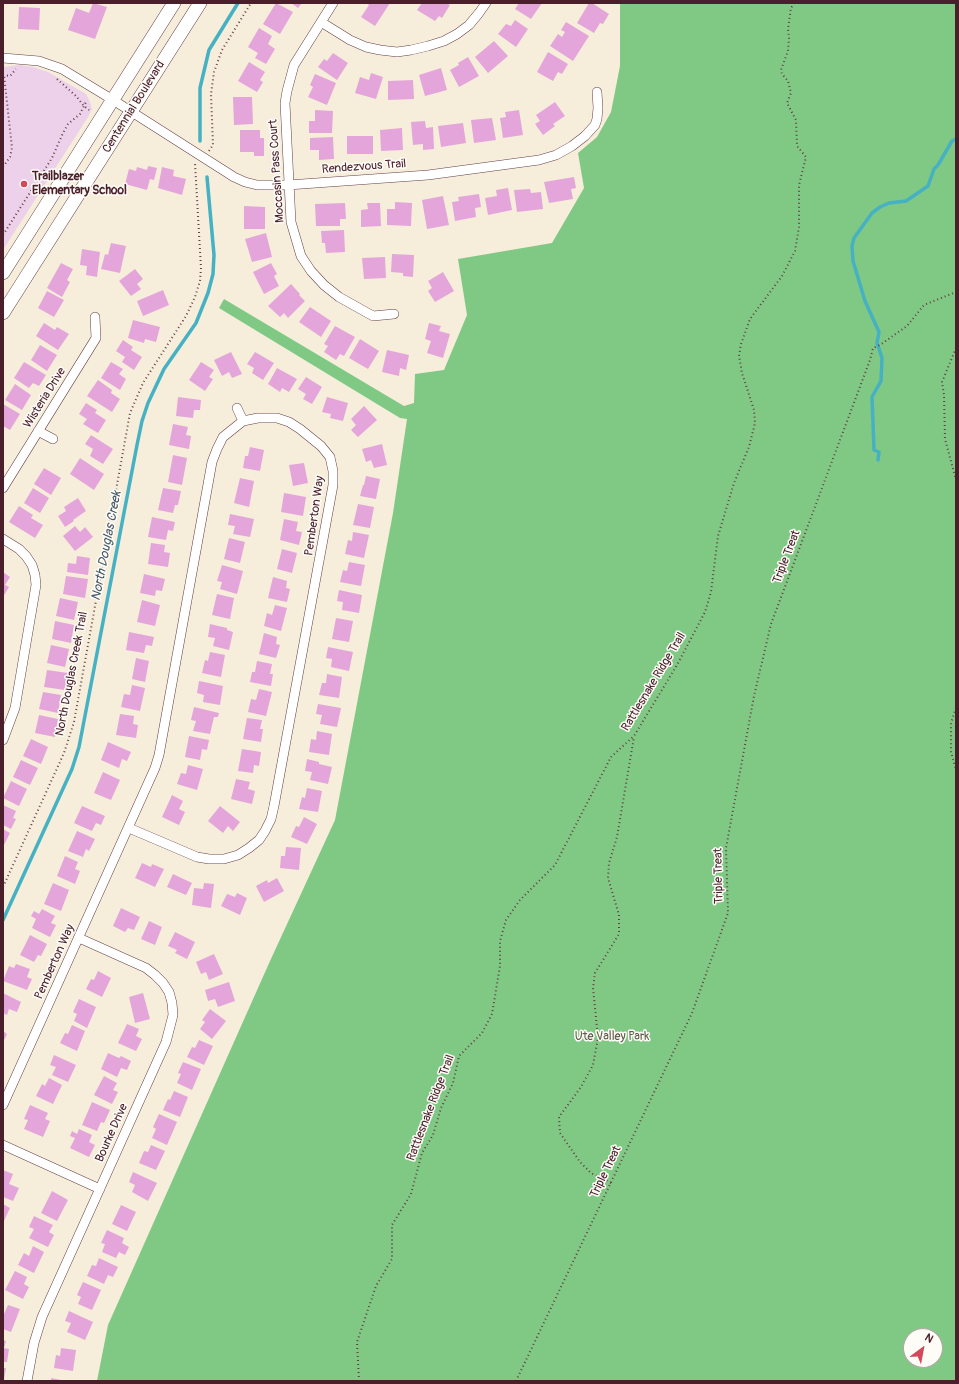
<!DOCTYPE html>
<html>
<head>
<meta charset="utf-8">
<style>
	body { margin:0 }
	#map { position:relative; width:959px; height:1384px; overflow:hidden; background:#f6eedb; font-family:Pangolin,sans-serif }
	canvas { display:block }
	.frame { position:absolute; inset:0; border:4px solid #4a1f2b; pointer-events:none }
	.north { position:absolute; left:903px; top:1328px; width:40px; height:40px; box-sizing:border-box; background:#fdfcf7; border:1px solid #b5a4a5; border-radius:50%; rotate:32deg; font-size:11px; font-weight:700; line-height:16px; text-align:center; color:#4a1f2b }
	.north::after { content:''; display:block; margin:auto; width:14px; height:18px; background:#d1495b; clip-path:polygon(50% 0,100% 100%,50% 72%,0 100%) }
</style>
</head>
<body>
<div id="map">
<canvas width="959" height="1384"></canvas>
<div class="frame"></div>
<div class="north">N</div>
</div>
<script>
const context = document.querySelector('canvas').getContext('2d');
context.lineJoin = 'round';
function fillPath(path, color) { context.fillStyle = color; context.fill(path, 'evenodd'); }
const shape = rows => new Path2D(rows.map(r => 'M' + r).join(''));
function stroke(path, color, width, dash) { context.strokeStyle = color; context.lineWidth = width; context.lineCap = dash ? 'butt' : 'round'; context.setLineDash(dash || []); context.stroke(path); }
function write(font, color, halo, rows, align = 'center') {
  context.font = font + ' Pangolin,sans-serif'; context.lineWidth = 3; context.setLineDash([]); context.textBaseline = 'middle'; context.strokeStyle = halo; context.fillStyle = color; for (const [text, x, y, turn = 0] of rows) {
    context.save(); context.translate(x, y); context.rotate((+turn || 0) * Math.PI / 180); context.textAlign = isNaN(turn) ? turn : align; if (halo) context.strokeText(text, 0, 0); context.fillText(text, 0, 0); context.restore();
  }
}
const built = shape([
	[20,65,33,67,48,72,86,94,90,102,92,109,88,117,3,250,3,67]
]);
const green = shape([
	[620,3,956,3,956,1381,97,1381,108,1325,270,961,335,820,393,513,407,419,400,418,219,308,224,299,404,406,414,403,415,374,444,370,467,315,458,259,552,243,584,188,578,153,597,137,611,112,620,66],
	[911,1336,935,1336,935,1360,911,1360]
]);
const stream = shape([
	[200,141,200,88,209,50,238,3],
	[878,460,879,452,874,450,872,397,881,381,882,358,877,343,879,332,865,301,853,261,852,246,854,238,872,213,880,207,889,203,906,201,928,186,934,169,938,165,952,141,956,139],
	[3,920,72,769,79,747,137,445,142,421,148,403,164,369,196,323,208,293,213,274,214,255,207,177]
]);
const building = shape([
	[93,3,107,7,95,39,68,30,76,8,89,13],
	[276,3,293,12,280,34,263,24],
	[291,3,302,3,298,8],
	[366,3,390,3,375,26,361,17,369,5],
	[422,3,446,3,450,5,442,18,439,16,435,21,417,10],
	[519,3,542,3,531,19,515,9],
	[589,3,592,3,609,14,603,24,600,23,594,33,577,23],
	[19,7,40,8,39,30,18,29],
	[515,20,528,29,516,47,498,34,506,24,511,26],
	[566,22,589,36,573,61,550,46,558,34,562,37,565,32,561,30],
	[259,28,272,36,268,44,275,49,266,64,255,58,258,53,248,47],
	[494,41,508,56,488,73,475,57],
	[548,52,568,64,562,74,558,72,553,81,537,72],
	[333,53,348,63,337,80,318,67,324,59,327,61],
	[468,57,479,76,459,87,450,70,459,65,458,63],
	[249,62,265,72,260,80,263,82,257,92,238,81],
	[441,68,447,90,425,96,419,75],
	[371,73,383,77,376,99,355,93,360,77,369,80],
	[315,74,336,83,327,105,308,97,313,87,310,85],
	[413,80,414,99,388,100,388,81],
	[233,97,252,97,253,124,234,125],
	[555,102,565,116,553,124,555,126,543,135,535,124,540,121,536,115],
	[315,110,333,111,332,133,309,133,309,121,315,121],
	[519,110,523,135,503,138,500,118,506,117,505,112],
	[492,118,496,140,474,143,471,120],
	[425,121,426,128,433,127,434,149,423,150,423,144,413,145,411,122],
	[463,123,466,143,441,147,438,126],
	[402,128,403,150,381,151,380,130],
	[240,130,260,130,260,138,264,138,264,156,254,156,254,152,240,152],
	[347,136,373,136,373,154,347,154],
	[333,137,334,159,319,160,319,150,310,150,310,138],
	[148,166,157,168,154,180,150,179,147,190,125,184,129,169,136,171,137,167,147,170],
	[162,167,174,170,173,176,186,179,182,195,158,188],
	[574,177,576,188,571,189,573,199,549,203,544,182],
	[508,188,512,210,488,215,485,198,497,196,496,190],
	[530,189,531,193,541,192,543,209,517,212,514,190],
	[479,194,481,207,475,208,476,217,455,221,452,202,459,201,458,197],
	[443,196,449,225,427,229,422,200],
	[395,202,412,203,411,226,387,225,387,209,395,209],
	[345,203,346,219,340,219,340,226,316,226,315,204],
	[367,203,380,203,381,226,361,227,361,210,368,209],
	[244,206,265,207,265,229,244,229],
	[344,230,345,252,326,253,325,243,322,243,321,231],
	[266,233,272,257,252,262,245,239],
	[111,243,126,246,120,273,101,269,105,254,108,255],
	[82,249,100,252,97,277,86,275,87,266,80,265],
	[392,254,414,255,413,277,403,276,403,273,391,272],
	[385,257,386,278,364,279,362,258],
	[61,263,73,269,67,280,70,282,62,297,47,288],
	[271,263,277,274,274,276,279,286,264,294,253,272],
	[135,269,143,279,137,284,141,289,131,296,119,281],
	[443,272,454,291,435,302,428,291,432,288,428,281],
	[291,284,300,294,299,295,305,301,288,318,284,313,280,317,268,306],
	[163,290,169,305,143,316,137,301],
	[47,291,64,300,54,317,38,308],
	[310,307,331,321,321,337,299,322],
	[133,320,160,327,156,342,145,339,144,343,128,338],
	[44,323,55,330,57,327,69,334,58,350,36,336],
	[429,323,441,326,439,331,450,334,443,358,427,353,431,341,425,339],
	[335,326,355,337,344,356,340,354,336,360,324,352,328,346,324,344],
	[360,339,379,351,368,369,349,358],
	[123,340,133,347,131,350,142,357,134,370,122,362,125,357,116,351],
	[40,345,57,355,47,371,31,360],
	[387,350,409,355,406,370,400,368,399,376,382,372],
	[231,352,242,374,232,378,229,372,222,376,214,360],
	[255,352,274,363,263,380,252,373,254,368,247,364],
	[24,362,46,375,39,386,33,383,29,388,14,378],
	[111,362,123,369,119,374,126,379,120,390,101,378],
	[201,362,214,370,209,377,213,379,205,391,189,380],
	[277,368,297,379,289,392,282,388,280,392,268,384],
	[306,377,322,387,312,404,303,399,306,394,298,389],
	[98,380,112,390,111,393,120,399,112,412,87,396],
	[15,384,31,395,22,410,5,400],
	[178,397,201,400,200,410,194,410,193,418,176,416],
	[327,397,348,403,343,421,330,418,331,414,322,412],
	[86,403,97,410,95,413,106,420,98,433,83,424,87,419,79,414],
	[3,404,20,414,10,430,3,426],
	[364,406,377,420,358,437,351,430,356,425,351,419],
	[173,424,188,427,186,435,191,436,189,449,169,445],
	[91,435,113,449,103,464,90,456,93,449,85,444],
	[382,444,387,465,374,468,371,460,366,462,362,449],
	[250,447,264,450,260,471,243,468,245,456,248,456],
	[173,455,187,458,182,485,168,482],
	[80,458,104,474,94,490,70,474],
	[304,463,308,483,293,486,289,465],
	[44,468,61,478,51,495,34,484],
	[366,476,380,479,376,499,360,496,363,485,364,485],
	[240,478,254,481,249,507,234,503],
	[33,488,49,498,40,513,24,503],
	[163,488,181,491,178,505,175,505,173,513,158,510],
	[284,493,306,497,303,516,281,512],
	[78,498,86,511,73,520,74,521,65,527,58,516,66,511,64,507],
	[358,504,374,507,370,528,353,525],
	[19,506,33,515,31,518,43,525,35,538,9,522],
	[230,514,254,519,250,537,233,534,235,526,228,525],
	[152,517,175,522,173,531,168,530,166,540,148,537],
	[284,519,298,522,296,531,302,532,299,545,280,540],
	[75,526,80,532,85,527,93,537,75,551,63,536],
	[353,532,369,535,364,558,345,554,348,540,352,541],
	[229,538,245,542,240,563,224,559],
	[151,543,165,545,164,552,170,553,168,567,148,564],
	[282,549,297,553,292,573,277,569],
	[77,556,90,558,88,575,67,572,68,563,76,564],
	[349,562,365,565,361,586,340,582,343,570,347,571],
	[222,565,243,571,237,594,220,589,222,582,217,581],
	[3,572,10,577,5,585,9,587,3,597],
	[144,574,165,579,162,591,156,590,155,596,140,593],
	[66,576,88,579,85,598,63,594],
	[273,577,287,581,286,588,290,589,287,602,268,598],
	[339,590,362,595,359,613,342,610,343,602,337,601],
	[217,594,234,598,230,619,212,615],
	[60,598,78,602,74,620,56,616],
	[142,600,160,605,155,626,137,622],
	[275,605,287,608,281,631,264,626,267,613,272,615],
	[336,618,353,621,349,642,332,639],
	[55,621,74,625,71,643,52,639],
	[210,624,227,628,227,630,233,632,229,650,213,646,215,638,208,637],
	[129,632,154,637,152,646,146,645,144,653,126,650],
	[264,633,277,637,276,644,280,645,276,658,259,654],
	[51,645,69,649,65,667,47,663],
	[328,647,353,652,349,671,331,667,332,659,326,658],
	[210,652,225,655,221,677,202,673,205,660,208,661],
	[136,658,149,661,145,682,132,679],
	[257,661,272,664,270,674,273,674,271,686,250,682,252,672,255,672],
	[47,670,68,673,65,690,44,687],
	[327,674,342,677,339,698,319,695,322,683,326,683],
	[199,681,223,686,220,705,203,702,204,695,197,693],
	[132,685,145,688,140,711,121,707,124,694,130,695],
	[259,689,272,692,266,716,248,712,251,699,256,700],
	[43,692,61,695,58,713,39,709],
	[318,704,341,708,337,727,320,724,322,715,316,714],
	[194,707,219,713,218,717,214,717,210,734,193,731,196,721,191,720],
	[120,714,134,716,133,724,138,725,136,738,116,735],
	[39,715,58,719,55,737,35,733],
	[247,718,262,720,260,729,263,729,261,742,243,739],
	[317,731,332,734,329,755,309,752,311,739,316,740],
	[189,736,209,740,207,750,202,749,200,760,185,757],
	[31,739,48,747,41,764,23,756],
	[108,742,131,752,127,761,122,759,119,768,101,760],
	[242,749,261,752,259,766,254,765,253,773,238,771],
	[307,759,319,762,319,764,332,767,328,784,310,780,312,772,305,771],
	[21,760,38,768,30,785,13,777],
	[188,765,203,769,197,790,177,784,181,773,186,774],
	[103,772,120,780,111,800,94,793],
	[236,779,250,782,248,789,255,791,252,804,231,799],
	[11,781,27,789,19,806,3,798],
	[307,788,322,791,318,812,299,809,302,797,305,798],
	[172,795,183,801,179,809,185,812,179,825,162,817],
	[3,805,16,811,13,818,16,819,11,829,3,825],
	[82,806,105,816,101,825,96,823,92,831,74,823],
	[220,806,240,822,233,831,228,826,223,833,208,821],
	[304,817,317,824,307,844,291,837,296,826,299,827],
	[3,829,10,833,3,847],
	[77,831,95,839,89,851,86,849,83,857,68,851],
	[286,847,301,848,299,870,280,868,281,856,285,856],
	[65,856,78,862,75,869,80,871,75,884,57,876],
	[142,863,151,867,152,864,164,869,155,887,135,878],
	[173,874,192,883,186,895,167,887],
	[277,878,284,891,264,902,256,886,267,880,268,883],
	[53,883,69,890,61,911,44,904],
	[204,883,214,884,211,908,192,905,194,888,203,889],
	[237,893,247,898,240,915,221,906,227,894,235,897],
	[121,908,140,917,134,930,128,928,125,932,113,926],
	[42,909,55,916,51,923,56,925,50,937,32,928,36,919,31,916,34,911,39,914],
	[149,921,162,927,155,945,141,939],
	[175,932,195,942,187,959,175,953,177,950,168,946],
	[30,935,47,944,41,956,38,955,34,962,20,955],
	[214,954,223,974,209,980,206,972,201,974,196,962],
	[16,964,30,969,27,977,32,979,27,990,3,981,9,966,14,968],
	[98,971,111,978,102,997,86,989,91,979,94,980],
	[229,982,235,1001,218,1007,215,999,208,1001,205,990],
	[3,993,21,1002,17,1012,9,1009,7,1015,3,1013],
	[143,993,150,1019,135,1023,129,997],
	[79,999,96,1007,87,1028,74,1021,77,1014,73,1012],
	[210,1009,226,1021,212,1039,200,1029,205,1022,202,1020],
	[127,1024,139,1029,136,1036,142,1039,136,1051,118,1043],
	[72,1025,85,1031,77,1051,60,1043,65,1033,68,1034],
	[3,1031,7,1034,3,1042],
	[199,1040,213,1046,204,1065,187,1057,192,1047,195,1048],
	[108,1053,119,1058,121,1056,131,1061,127,1070,121,1068,117,1077,101,1069],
	[54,1055,76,1065,68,1082,52,1075,56,1067,50,1065],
	[183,1062,201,1069,192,1090,177,1083,181,1074,178,1073],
	[104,1076,117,1083,113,1090,118,1092,112,1104,94,1095],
	[49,1078,62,1085,53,1104,36,1096,42,1084,45,1086],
	[174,1091,188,1097,180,1117,163,1110,168,1099,170,1100],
	[92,1102,110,1110,104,1123,101,1122,97,1131,82,1125],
	[30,1105,48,1113,45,1119,50,1121,43,1137,24,1129,28,1120,24,1119],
	[159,1114,177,1122,167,1145,152,1138,156,1129,153,1127],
	[79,1129,92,1135,89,1142,95,1145,89,1157,70,1148,75,1138,70,1136,72,1131,77,1134],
	[151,1145,165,1151,156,1170,139,1163,144,1151,148,1152],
	[3,1170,13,1174,9,1184,19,1188,13,1201,3,1197],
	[133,1172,157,1183,148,1201,132,1192,135,1185,129,1182],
	[52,1191,68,1200,57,1221,41,1213],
	[3,1204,10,1208,3,1223],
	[121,1205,136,1212,127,1231,112,1224],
	[34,1216,53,1225,49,1232,54,1235,48,1247,29,1238,34,1229,29,1227],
	[107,1230,124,1238,122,1243,129,1247,125,1255,119,1252,116,1258,102,1252,105,1244,101,1243],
	[33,1246,44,1252,34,1273,18,1265,24,1253,29,1256],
	[99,1258,118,1267,113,1277,108,1275,104,1284,87,1276,92,1265,96,1266],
	[15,1271,27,1277,24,1284,29,1287,23,1299,5,1290],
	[83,1282,101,1290,92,1310,78,1304,81,1297,77,1295],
	[8,1305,20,1309,11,1332,3,1329,3,1313,4,1314],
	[69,1311,93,1322,85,1340,67,1332,71,1323,65,1321],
	[3,1340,6,1341,4,1348,9,1349,7,1362,3,1362],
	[61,1348,76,1350,73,1371,54,1368,56,1355,60,1356],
	[3,1368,6,1368,4,1379,3,1379],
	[51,1378,61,1380,61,1381,51,1381]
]);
const path = shape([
	[3,75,10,76,16,69],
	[57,79,76,96,84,106,89,110],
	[209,151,213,145,211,94,214,72,222,50,251,3],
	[3,167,10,157,12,148,4,75],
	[3,235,52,158,63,133,68,124,80,114,86,102],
	[956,348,942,382,944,395,945,439,956,480],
	[956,708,951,723,951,752,956,770],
	[3,887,64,753,74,722,130,413,143,383,186,316,195,297,200,281,201,268,195,163],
	[611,1183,591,1173,580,1162,560,1133,559,1117,581,1087,593,1065,598,1038,593,988,595,973,619,934,619,915,608,878,609,863,617,837,634,737],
	[359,1381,357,1342,376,1286,392,1259,392,1225,411,1194,422,1153,433,1135,441,1108,453,1083,459,1056,482,1033,492,1014,500,966,500,941,506,920,520,900,555,865,611,757,634,736,677,665,705,612,711,592,718,536,734,483,749,447,755,423,754,410,742,373,739,356,741,344,750,319,782,276,795,251,799,227,799,185,806,157,797,146,796,120,787,103,791,93,788,81,782,74,781,70,788,51,789,38,788,29,791,8,794,3],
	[516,1381,692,1013,728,913,726,848,754,696,771,624,870,360,873,348,880,345,907,326,924,305,956,292]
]);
const minor = shape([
	[333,3,294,65,287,91,285,103,291,222,301,256,311,271,324,285,339,297,373,316,394,314],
	[321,22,350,40,366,47,380,50,397,52,411,50,428,46,444,41,457,34,469,25,479,13,486,3],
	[3,58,39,61,62,69,113,100,234,177,245,182,257,185,288,185,428,175,539,160,556,155,572,146,585,136,595,125,597,119,598,108,597,92],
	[237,408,243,421],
	[38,431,53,439],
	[3,488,96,338,95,317],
	[3,539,19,549,26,556,32,565,35,575,36,585,15,708,3,740],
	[3,1105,155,768,159,755,212,462,217,449,223,437,243,421,258,418,277,418,289,422,300,429,321,446,330,457,333,471,333,485,274,806,271,819,265,831,259,840,249,848,238,855,224,859,209,859,197,857,129,828],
	[3,1145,100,1189],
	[27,1381,34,1343,42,1317,166,1042,173,1015,172,1003,169,992,163,983,155,975,146,968,79,938]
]);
const secondary = shape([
	[3,273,174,3],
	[3,313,200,3]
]);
const markers = [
	[24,184,4,"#d1495b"]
];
const streetNames = [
	["Centennial Boulevard",134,107,-58],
	["Rendezvous Trail",364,167,-4],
	["Moccasin Pass Court",277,171,-94],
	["Wisteria Drive",45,398,-58],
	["Pemberton Way",315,516,-82],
	["Triple Treat",787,557,-69],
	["North Douglas Creek Trail",72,674,-79],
	["Rattlesnake Ridge Trail",654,682,-59],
	["Triple Treat",719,876,-91],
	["Pemberton Way",55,962,-66],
	["Rattlesnake Ridge Trail",431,1108,-69],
	["Bourke Drive",112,1133,-66],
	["Triple Treat",606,1172,-64]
];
const poiNames = [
	["Trailblazer",32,177],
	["Elementary School",32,191]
];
const parkNames = [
	["Ute Valley Park",612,1037]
];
const waterNames = [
	["North Douglas Creek",107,546,-79]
];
fillPath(built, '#edd0e9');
fillPath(green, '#80c985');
stroke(stream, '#45b1c2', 3.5);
fillPath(building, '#e4a6da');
stroke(minor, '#643e45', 10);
stroke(secondary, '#643e45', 14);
stroke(path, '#643e45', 2, [1, 3]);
stroke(minor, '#fff', 9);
stroke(secondary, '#fff', 13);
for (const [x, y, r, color] of markers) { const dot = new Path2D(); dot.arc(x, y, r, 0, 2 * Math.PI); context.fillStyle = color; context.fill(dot); stroke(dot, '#fdfcf7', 1.5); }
write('12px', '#4a1f2b', '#fdfcf7', streetNames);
write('bold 12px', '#4a1f2b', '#fdfcf7', poiNames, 'left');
write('12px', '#5d5a4a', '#fdfcf7', parkNames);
write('italic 13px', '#485967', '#fdfcf7', waterNames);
</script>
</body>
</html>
